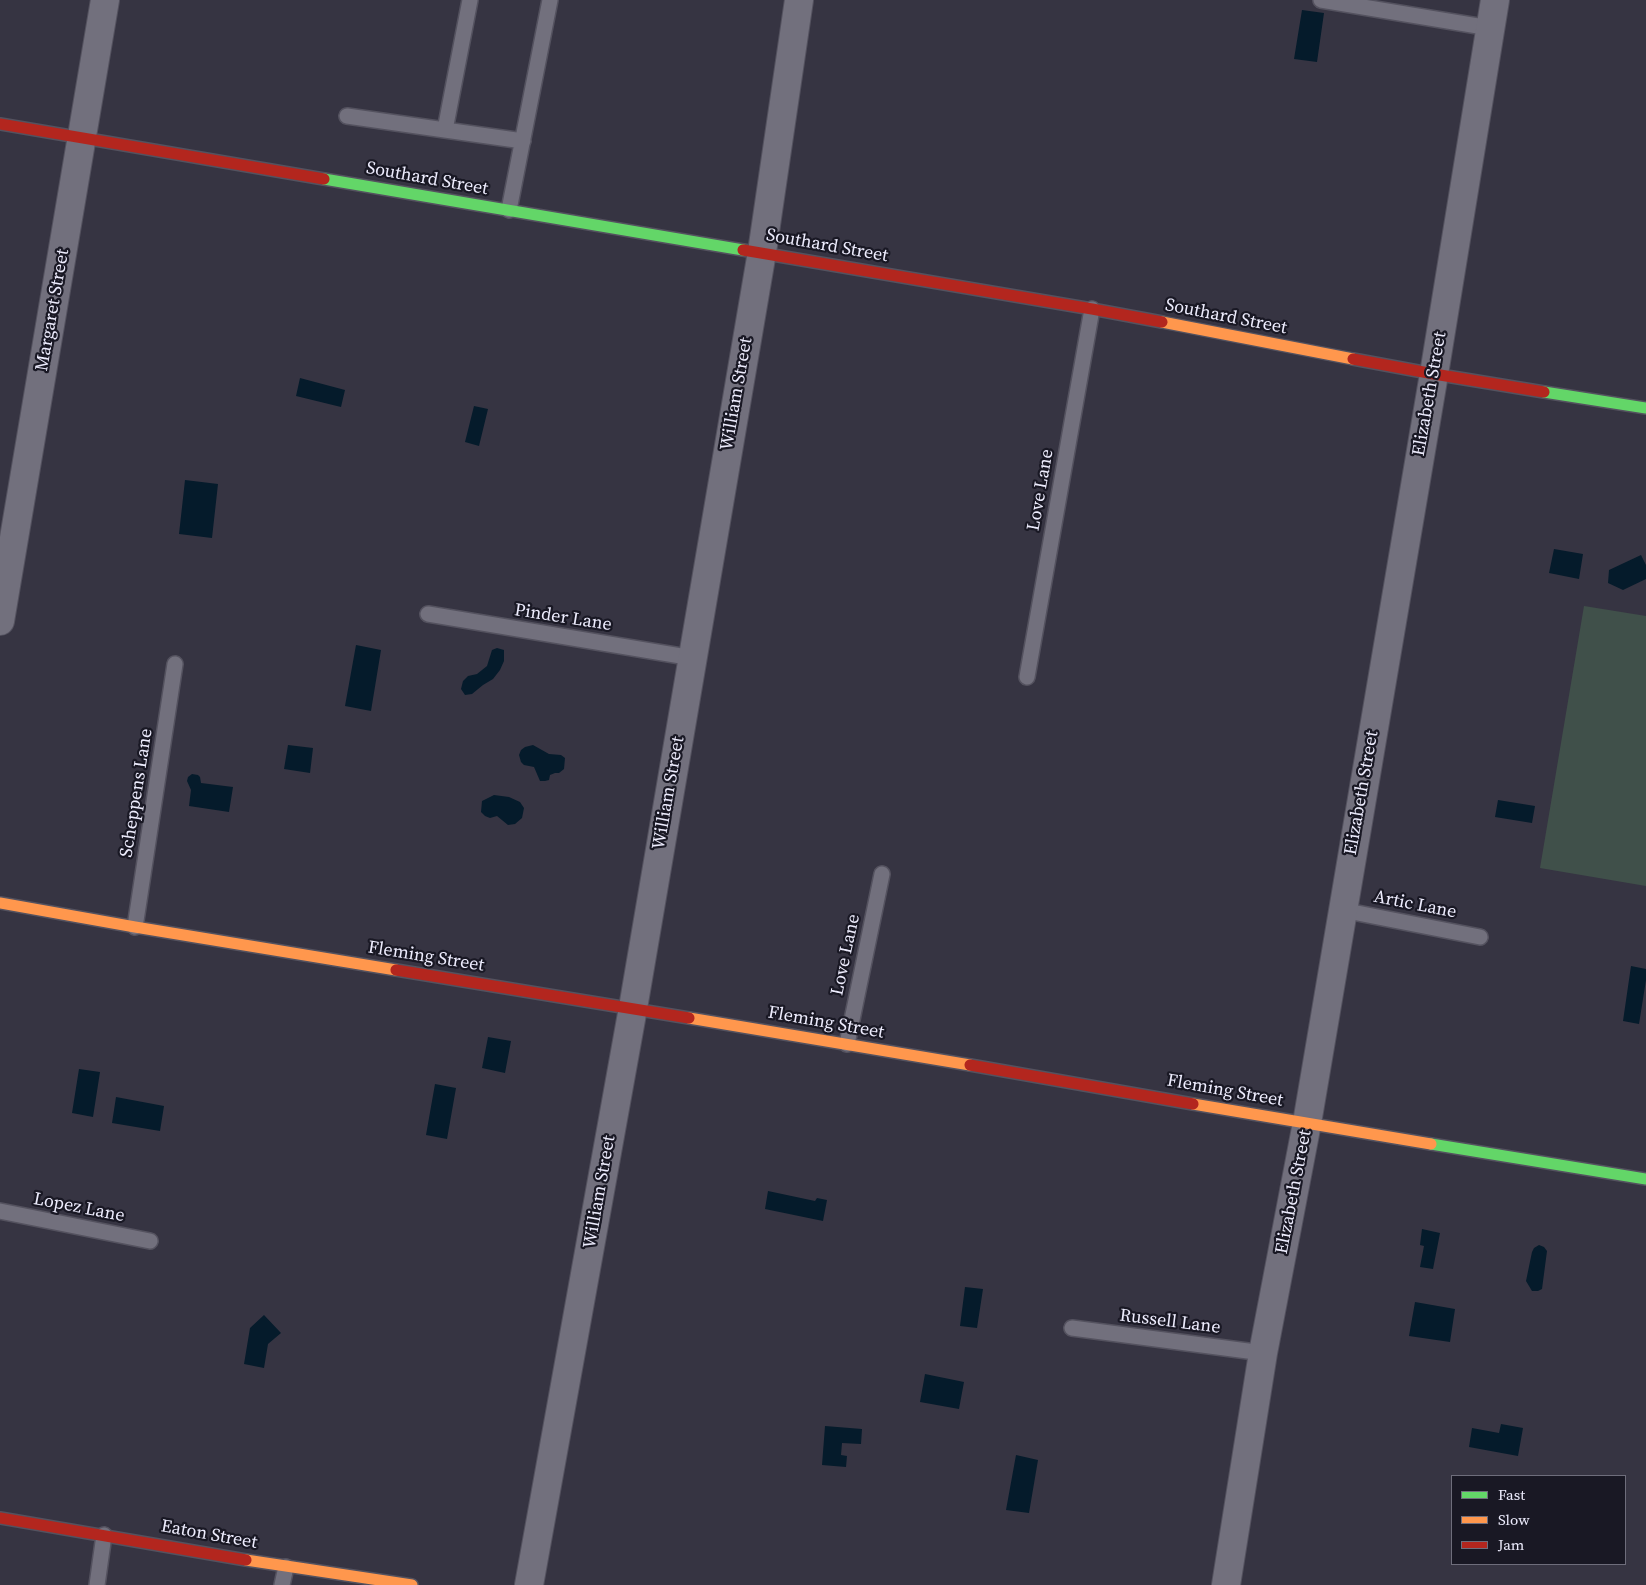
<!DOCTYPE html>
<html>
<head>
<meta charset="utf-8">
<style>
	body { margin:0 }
	#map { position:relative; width:1646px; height:1585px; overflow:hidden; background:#363442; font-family:"Source Serif 4",serif }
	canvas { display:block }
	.legend { position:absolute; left:1451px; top:1475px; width:175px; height:90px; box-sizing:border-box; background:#191824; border:1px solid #6e6d7b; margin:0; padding:6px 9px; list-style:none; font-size:15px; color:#edecfd }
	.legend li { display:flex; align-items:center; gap:10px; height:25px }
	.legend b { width:25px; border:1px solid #6e6d7b }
</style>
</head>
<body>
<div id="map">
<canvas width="1646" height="1585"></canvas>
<ul class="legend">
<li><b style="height:6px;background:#63d668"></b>Fast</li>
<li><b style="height:6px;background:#ff974d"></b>Slow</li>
<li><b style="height:6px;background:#b3261e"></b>Jam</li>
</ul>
</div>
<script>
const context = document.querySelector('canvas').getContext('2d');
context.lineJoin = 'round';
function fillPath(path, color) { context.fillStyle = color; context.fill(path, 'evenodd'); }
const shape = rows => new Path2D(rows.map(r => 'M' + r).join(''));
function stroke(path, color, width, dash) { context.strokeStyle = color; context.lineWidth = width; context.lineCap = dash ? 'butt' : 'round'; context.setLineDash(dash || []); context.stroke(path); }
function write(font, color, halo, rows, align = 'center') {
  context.font = font + ' "Source Serif 4",serif'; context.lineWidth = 4.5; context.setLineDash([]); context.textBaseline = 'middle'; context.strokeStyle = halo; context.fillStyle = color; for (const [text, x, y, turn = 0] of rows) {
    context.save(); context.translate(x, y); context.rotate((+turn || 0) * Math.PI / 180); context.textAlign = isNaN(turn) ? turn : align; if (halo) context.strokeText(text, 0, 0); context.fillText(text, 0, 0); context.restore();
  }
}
const green = shape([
	[1584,606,1646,616,1646,886,1540,868]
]);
const water = shape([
	[1302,10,1324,13,1317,62,1294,59],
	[300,378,345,390,341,407,296,396],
	[474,406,488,409,479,446,465,442],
	[185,480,218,484,212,538,179,534],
	[1554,549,1583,554,1579,579,1549,573],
	[1641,555,1646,565,1646,579,1623,590,1608,583,1609,570],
	[356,645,381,650,371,711,345,706],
	[497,648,504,650,504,661,500,670,493,679,483,685,472,694,465,695,461,689,463,681,468,676,477,674,487,666,492,650],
	[288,745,313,748,310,773,284,769],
	[533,745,549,754,561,755,565,758,564,769,559,773,555,773,550,775,549,780,545,781,540,781,534,767,524,765,521,762,519,755,521,750,525,747],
	[192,774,198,775,200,777,201,783,233,787,229,812,189,806,191,790,187,781,188,777],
	[494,795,509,797,520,802,524,808,522,818,515,824,508,825,497,816,490,818,485,816,481,812,482,801],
	[1498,800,1535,806,1532,823,1495,817],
	[1631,966,1646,969,1646,980,1639,1024,1623,1021],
	[488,1037,511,1041,505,1073,482,1068],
	[79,1069,100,1072,93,1117,72,1113],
	[435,1084,456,1088,447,1139,426,1135],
	[116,1097,164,1106,160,1131,112,1123],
	[768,1191,815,1201,817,1198,827,1200,823,1221,765,1209],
	[1422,1229,1440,1233,1433,1269,1420,1267,1424,1246,1420,1245],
	[1539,1245,1544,1247,1547,1251,1542,1289,1538,1291,1532,1291,1526,1281,1532,1252,1534,1248],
	[965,1287,983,1289,977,1328,960,1326],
	[1415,1302,1455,1309,1450,1342,1409,1336],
	[264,1315,281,1333,268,1344,264,1368,244,1364,250,1328],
	[925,1374,964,1382,959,1409,920,1402],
	[1501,1424,1523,1428,1518,1456,1469,1447,1472,1428,1499,1433],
	[825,1426,862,1429,861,1444,842,1443,841,1455,847,1456,846,1467,822,1465],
	[1016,1455,1038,1460,1029,1513,1006,1510]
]);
const lane = shape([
	[470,0,445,130,523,141],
	[1321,0,1490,28],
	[347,116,445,130],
	[509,210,550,0],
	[428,614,693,658],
	[1027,677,1092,309],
	[1342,910,1480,937],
	[135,927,175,664],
	[847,1044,882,874],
	[0,1211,150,1241],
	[1072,1328,1263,1353],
	[97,1585,104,1535],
	[282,1585,286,1567]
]);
const street = shape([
	[0,621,105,0],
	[529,1585,633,1008,762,252,799,0],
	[1226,1585,1263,1353,1307,1123,1434,374,1495,0]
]);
const fast = shape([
	[324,179,743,250],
	[1544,392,1646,408],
	[1431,1144,1646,1179]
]);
const slow = shape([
	[1162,322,1353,359],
	[0,903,135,927,396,970],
	[689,1018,970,1065],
	[1193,1104,1431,1144],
	[246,1560,412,1585]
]);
const jam = shape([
	[0,124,324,179],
	[743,250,1092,309,1162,322],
	[1353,359,1434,374,1544,392],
	[396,970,689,1018],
	[970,1065,1193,1104],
	[0,1518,246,1560]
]);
const streetNames = [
	["Southard Street",427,179,10],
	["Southard Street",827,246,10],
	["Margaret Street",53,310,-80],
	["Southard Street",1226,317,11],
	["William Street",737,394,-80],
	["Elizabeth Street",1430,394,-80],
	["Love Lane",1041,490,-80],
	["Pinder Lane",563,618,9],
	["Scheppens Lane",137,793,-81],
	["William Street",669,793,-80],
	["Elizabeth Street",1362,793,-80],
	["Artic Lane",1415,905,11],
	["Love Lane",846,955,-78],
	["Fleming Street",426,957,9],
	["Fleming Street",826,1023,10],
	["Fleming Street",1225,1091,10],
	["William Street",600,1192,-80],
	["Elizabeth Street",1294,1192,-79],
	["Lopez Lane",79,1208,11],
	["Russell Lane",1170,1322,7],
	["Eaton Street",209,1535,10]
];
fillPath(green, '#40504a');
fillPath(water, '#051b2b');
stroke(lane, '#54525f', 18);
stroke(street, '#54525f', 30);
stroke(fast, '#54525f', 14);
stroke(slow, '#54525f', 14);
stroke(jam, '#54525f', 14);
stroke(lane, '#72707d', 15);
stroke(street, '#72707d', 28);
stroke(fast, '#63d668', 11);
stroke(slow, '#ff974d', 11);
stroke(jam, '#b3261e', 11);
write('18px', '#edecfd', '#191824', streetNames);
</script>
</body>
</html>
